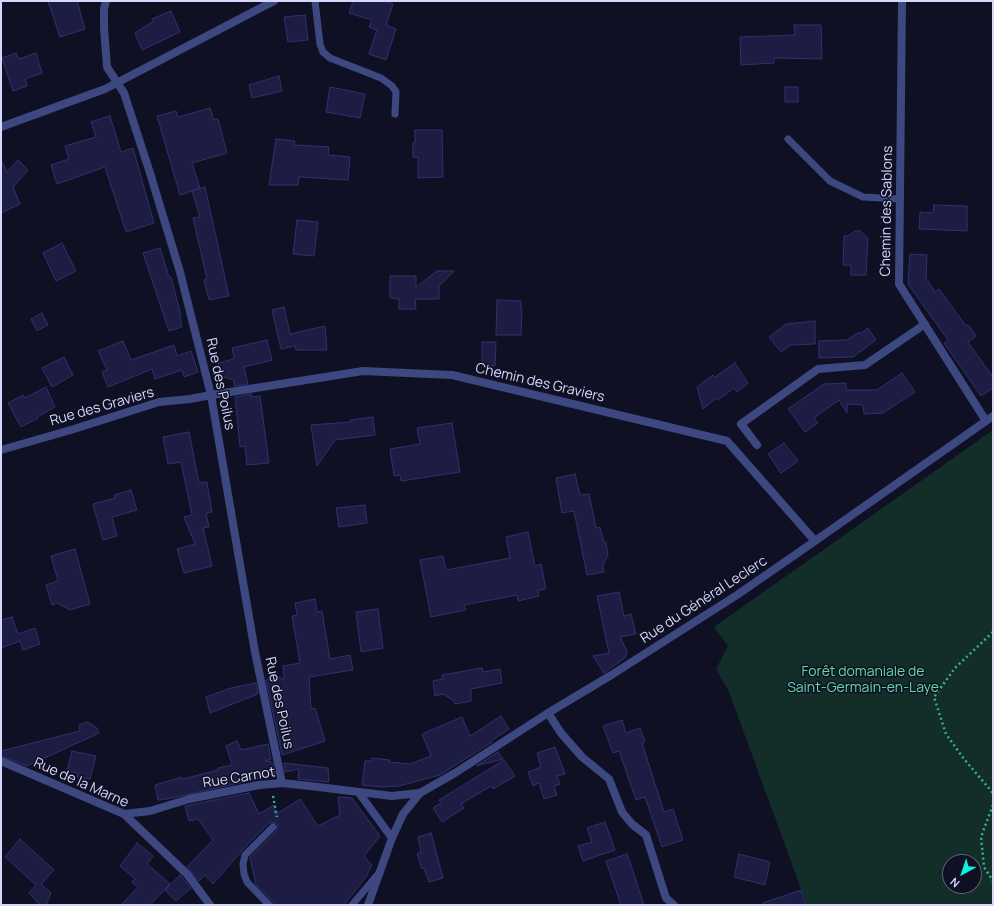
<!DOCTYPE html>
<html>
<head>
<meta charset="utf-8">
<style>
	body { margin:0 }
	#map { position:relative; width:994px; height:906px; overflow:hidden; background:#101024; font-family:Manrope,sans-serif }
	canvas { display:block }
	.frame { position:absolute; inset:0; border:2px solid #d5d8fd; pointer-events:none }
	.north { position:absolute; left:942px; top:854px; width:40px; height:40px; box-sizing:border-box; background:#101024; border:1px solid #5f607b; border-radius:50%; rotate:220deg; font-size:11px; font-weight:700; line-height:16px; text-align:center; color:#d5d8fd }
	.north::after { content:''; display:block; margin:auto; width:14px; height:18px; background:#0df1dc; clip-path:polygon(50% 0,100% 100%,50% 72%,0 100%) }
</style>
</head>
<body>
<div id="map">
<canvas width="994" height="906"></canvas>
<div class="frame"></div>
<div class="north">N</div>
</div>
<script>
const context = document.querySelector('canvas').getContext('2d');
context.lineJoin = 'round';
function fillPath(path, color) { context.fillStyle = color; context.fill(path, 'evenodd'); }
const shape = rows => new Path2D(rows.map(r => 'M' + r).join(''));
function stroke(path, color, width, dash) { context.strokeStyle = color; context.lineWidth = width; context.lineCap = dash ? 'butt' : 'round'; context.setLineDash(dash || []); context.stroke(path); }
function write(font, color, halo, rows, align = 'center') {
  context.font = font + ' Manrope,sans-serif'; context.lineWidth = 3; context.setLineDash([]); context.textBaseline = 'middle'; context.strokeStyle = halo; context.fillStyle = color; for (const [text, x, y, turn = 0] of rows) {
    context.save(); context.translate(x, y); context.rotate((+turn || 0) * Math.PI / 180); context.textAlign = isNaN(turn) ? turn : align; if (halo) context.strokeText(text, 0, 0); context.fillText(text, 0, 0); context.restore();
  }
}
const green = shape([
	[993,430,993,905,807,905,729,692,716,669,728,646,714,627],
	[950,862,974,862,974,886,950,886]
]);
const building = shape([
	[48,1,77,1,85,29,60,37,48,1],
	[353,1,384,1,393,4,386,25,396,29,386,60,369,54,377,30,369,27,372,20,349,13,353,1],
	[171,11,180,32,142,50,135,33,154,21,152,19,171,11],
	[305,15,308,40,288,42,284,17,305,15],
	[794,25,821,25,822,59,774,58,774,63,741,65,740,37,795,35,794,25],
	[16,53,19,59,36,53,42,73,25,79,27,86,13,91,2,58,16,53],
	[279,76,282,91,252,98,249,85,279,76],
	[330,87,365,94,360,118,326,112,330,87],
	[785,87,798,87,798,102,785,102,785,87],
	[210,108,214,120,218,119,227,153,192,163,200,188,180,195,157,116,176,111,178,117,210,108],
	[110,116,121,152,133,148,154,223,126,232,105,167,57,184,51,165,69,159,65,146,96,137,91,122,110,116],
	[415,130,442,130,443,177,418,178,418,157,413,157,413,143,415,143,415,130],
	[276,139,295,141,294,145,329,147,328,155,350,157,348,180,299,177,298,185,269,185,276,139],
	[1,159,7,172,18,160,28,170,13,187,20,204,1,213,1,159],
	[205,187,229,296,209,300,204,280,207,279,193,218,200,217,192,191,205,187],
	[934,205,967,206,967,231,919,229,920,212,933,213,934,205],
	[297,220,318,222,314,256,293,254,297,220],
	[855,231,860,231,868,238,866,275,851,275,851,265,843,265,844,236,848,236,855,231],
	[62,243,76,271,56,281,43,253,62,243],
	[160,248,169,277,171,277,181,316,180,317,182,327,169,331,143,253,160,248],
	[910,254,927,255,926,278,935,292,939,289,966,326,968,325,976,336,968,342,993,377,993,388,981,396,944,343,948,340,908,284,910,254],
	[437,271,454,271,439,286,439,299,415,299,416,309,399,309,399,299,390,298,390,276,416,276,416,287,437,271],
	[497,300,521,301,521,310,522,310,521,335,496,335,497,300],
	[284,307,290,334,325,326,327,350,296,350,295,346,281,349,272,310,284,307],
	[42,313,48,325,37,331,31,319,42,313],
	[815,321,815,344,791,345,781,352,769,337,786,324,815,321],
	[868,328,876,340,853,357,819,358,819,341,847,340,859,332,860,334,868,328],
	[267,340,272,360,244,367,248,384,234,386,234,380,221,376,218,363,234,359,232,348,267,340],
	[123,341,131,360,174,345,177,356,191,351,198,372,184,377,182,370,155,379,152,369,108,387,102,372,107,370,98,351,123,341],
	[482,342,496,342,495,366,482,366,482,342],
	[64,357,73,375,52,387,42,368,64,357],
	[735,363,748,383,737,392,734,388,718,400,716,398,703,409,697,387,713,375,715,377,735,363],
	[902,373,915,392,883,413,864,414,863,405,847,404,847,413,839,400,814,418,818,423,805,432,788,409,824,384,846,383,846,390,877,390,902,373],
	[46,387,55,407,37,417,38,418,21,427,8,403,23,395,25,398,46,387],
	[251,394,251,397,260,396,269,463,247,465,245,446,240,447,235,397,251,394],
	[373,417,375,435,335,440,317,466,311,425,350,422,350,420,373,417],
	[452,423,460,472,401,481,400,475,394,476,390,449,420,444,417,428,452,423],
	[189,432,199,483,207,482,212,512,206,513,209,527,203,528,212,566,184,573,177,549,195,544,184,517,192,515,181,462,168,464,163,437,189,432],
	[784,443,798,461,781,473,768,454,784,443],
	[575,474,580,495,589,494,596,528,600,527,604,542,606,543,608,555,603,565,604,572,587,575,574,511,562,513,556,478,575,474],
	[131,490,137,510,112,517,117,536,103,540,93,504,115,498,114,495,131,490],
	[365,505,367,523,339,527,336,508,365,505],
	[528,532,535,566,541,564,546,589,538,590,539,596,518,601,517,595,464,605,466,610,431,617,420,560,443,556,446,570,510,558,506,537,528,532],
	[75,549,90,604,70,610,57,603,52,605,46,585,58,581,51,556,75,549],
	[619,592,624,616,631,614,636,634,620,637,627,651,626,657,604,673,593,656,609,653,597,596,619,592],
	[315,599,317,612,322,611,330,659,350,655,353,670,309,677,311,709,315,708,325,741,282,755,266,680,281,677,282,679,284,679,283,666,300,663,292,616,297,615,295,603,315,599],
	[378,609,383,648,361,652,356,612,378,609],
	[12,617,18,634,35,628,40,644,23,650,20,641,1,648,1,620,12,617],
	[482,668,483,672,500,669,502,683,471,689,471,701,455,704,454,701,443,694,435,696,433,681,443,679,442,675,482,668],
	[256,683,258,694,210,713,206,697,231,688,256,683],
	[501,716,509,729,491,741,492,742,440,775,399,786,382,787,362,785,365,761,372,761,372,758,390,760,389,762,410,764,431,756,422,734,462,717,470,736,501,716],
	[622,720,626,733,640,728,645,742,642,743,664,812,673,809,683,840,662,847,645,797,636,800,619,751,613,753,603,726,622,720],
	[87,722,93,725,94,727,96,727,99,733,27,766,1,756,1,751,80,731,79,725,87,722],
	[237,741,241,750,268,744,271,759,265,761,272,762,275,774,244,782,167,799,158,800,155,785,182,777,183,779,218,770,218,768,232,765,226,746,237,741],
	[555,747,565,774,557,776,560,784,554,786,557,795,544,799,539,783,533,786,528,772,541,767,537,753,555,747],
	[72,751,96,756,90,779,77,777,78,773,67,771,72,751],
	[498,752,503,759,476,766,498,752],
	[504,760,515,776,493,789,491,786,461,804,464,808,442,822,433,808,441,803,439,800,504,760],
	[284,763,328,768,329,782,298,779,299,769,285,772,284,763],
	[249,793,259,814,274,805,275,815,300,799,318,826,340,815,338,797,352,798,380,836,364,856,372,865,366,877,344,905,274,905,273,902,256,885,250,857,277,830,278,825,274,822,269,823,247,845,213,884,205,875,199,881,187,867,213,840,198,819,189,821,185,806,249,793],
	[605,822,615,850,583,861,578,846,592,842,587,828,605,822],
	[431,833,443,878,429,882,424,868,422,869,417,854,421,852,418,837,431,833],
	[20,839,54,870,41,884,51,893,46,905,40,905,29,893,36,885,5,857,20,839],
	[137,843,153,856,147,864,170,884,150,905,121,905,138,887,132,882,135,879,120,866,137,843],
	[627,854,631,865,644,905,621,905,606,861,627,854],
	[739,854,770,862,765,885,734,877,739,854],
	[180,875,191,888,176,901,165,890,180,875],
	[801,890,806,905,764,905,763,903,801,890]
]);
const path = shape([
	[993,632,955,668,934,697,946,734,964,759,993,793],
	[273,796,277,817],
	[993,805,981,837,984,867,993,881]
]);
const lane = shape([
	[315,1,320,44,323,52,330,58,381,78,392,86,396,92,395,114],
	[788,139,830,181,863,197,900,199],
	[269,905,247,882,244,874,243,864,245,855,273,827],
	[352,905,379,873]
]);
const street = shape([
	[106,1,104,9,104,28,107,67,124,93,150,173,180,272,211,395,255,652,282,783],
	[902,1,899,284,986,421],
	[1,127,105,89,274,1],
	[757,445,741,424,818,369,865,365,925,324],
	[1,450,74,429,159,402,190,399,211,395,363,371,452,375,727,441,815,541],
	[548,713,561,733,582,757,609,779,622,812,632,824,646,835,666,898,674,905],
	[1,761,124,814,187,874,210,905],
	[359,793,392,838],
	[124,814,150,811,189,799,259,785,271,784,282,783,310,786,392,796,420,793],
	[368,905,392,838,403,814,420,793,455,773,548,713,613,674,737,595,815,541,993,416]
]);
const streetNames = [
	["Chemin des Sablons",887,211,-89],
	["Chemin des Graviers",540,383,13],
	["Rue des Poilus",220,384,78],
	["Rue des Graviers",102,407,-16],
	["Rue du Général Leclerc",704,600,-33],
	["Rue des Poilus",279,703,78],
	["Rue Carnot",239,778,-9],
	["Rue de la Marne",81,783,24]
];
const parkNames = [
	["Forêt domaniale de",863,672],
	["Saint-Germain-en-Laye",863,688]
];
fillPath(green, '#132e28');
fillPath(building, '#1d1d44');
stroke(building, '#31306f', 1);
stroke(path, '#36b091', 2.5, [2, 3]);
stroke(lane, '#3e4880', 7);
stroke(street, '#3e4880', 8);
write('14px', '#d5d8fd', '#101024', streetNames);
write('14px', '#65d9a6', '#101024', parkNames);
</script>
</body>
</html>
